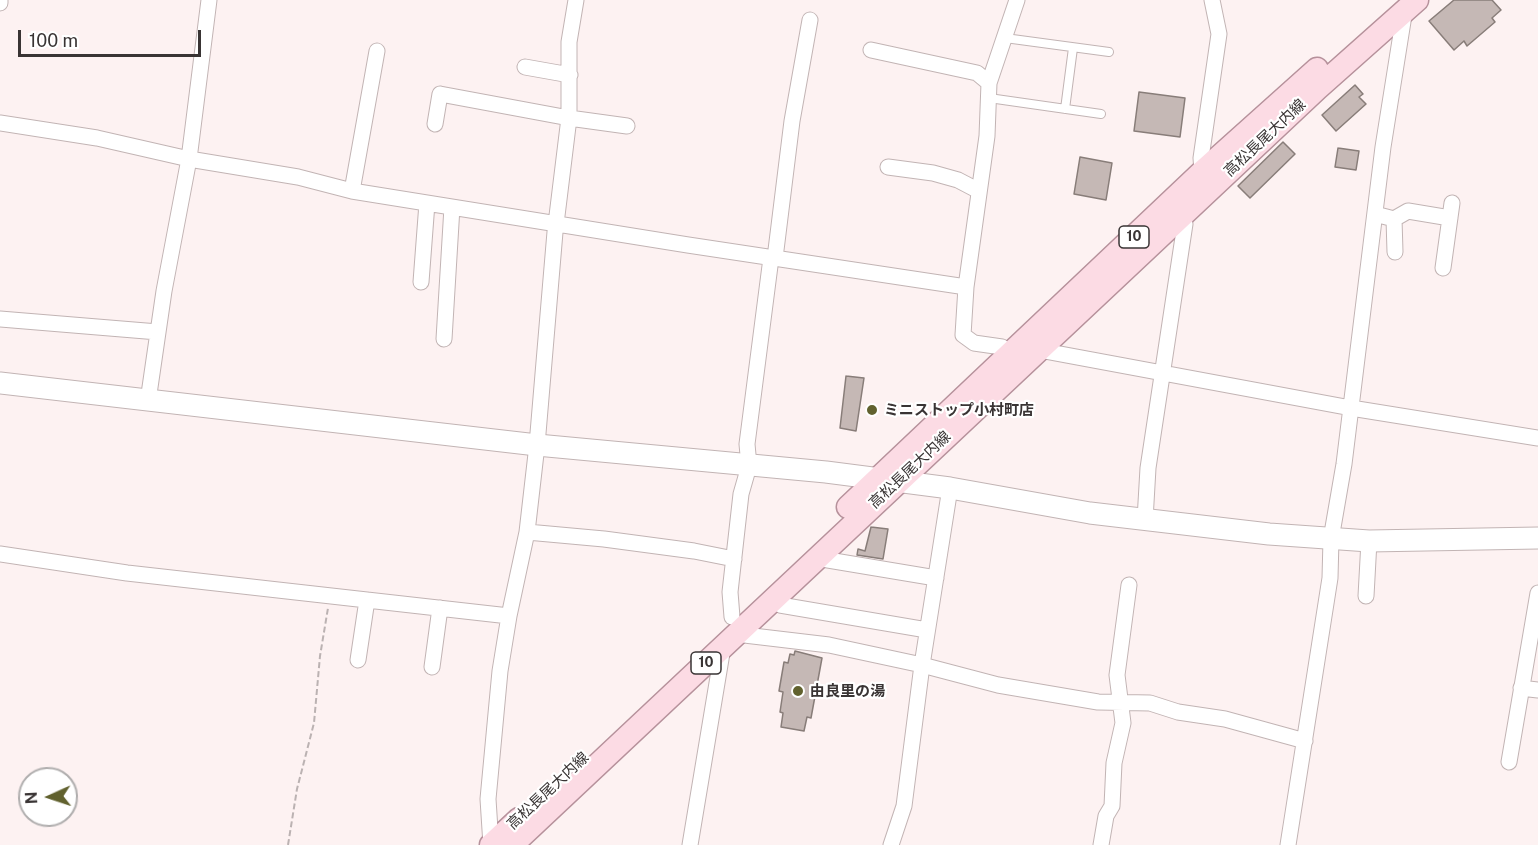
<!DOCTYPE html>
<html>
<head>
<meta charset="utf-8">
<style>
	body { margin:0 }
	#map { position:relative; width:1538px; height:845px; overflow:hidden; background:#fdf2f2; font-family:"Public Sans",sans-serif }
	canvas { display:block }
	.north { position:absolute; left:18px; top:767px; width:60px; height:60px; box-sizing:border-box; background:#fff; border:2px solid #b0aeae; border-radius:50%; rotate:267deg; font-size:16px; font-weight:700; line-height:24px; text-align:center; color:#393434 }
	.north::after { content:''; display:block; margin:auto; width:21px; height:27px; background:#61612e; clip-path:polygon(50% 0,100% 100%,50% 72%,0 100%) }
	.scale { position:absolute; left:18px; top:30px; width:183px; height:27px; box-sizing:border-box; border:3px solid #393434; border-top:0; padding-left:8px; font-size:18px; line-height:21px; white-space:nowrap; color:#393434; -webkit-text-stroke:4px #fff; paint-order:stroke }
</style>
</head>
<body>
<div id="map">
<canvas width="1538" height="845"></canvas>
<div class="north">N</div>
<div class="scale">100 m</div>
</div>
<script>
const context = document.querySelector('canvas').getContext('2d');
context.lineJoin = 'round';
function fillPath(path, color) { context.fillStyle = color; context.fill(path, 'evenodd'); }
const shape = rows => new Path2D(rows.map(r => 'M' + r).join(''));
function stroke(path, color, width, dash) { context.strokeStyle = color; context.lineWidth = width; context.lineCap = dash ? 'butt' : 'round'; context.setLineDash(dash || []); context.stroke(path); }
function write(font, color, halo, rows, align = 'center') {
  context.font = font + ' "Public Sans","Noto Sans JP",sans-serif'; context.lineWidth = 4.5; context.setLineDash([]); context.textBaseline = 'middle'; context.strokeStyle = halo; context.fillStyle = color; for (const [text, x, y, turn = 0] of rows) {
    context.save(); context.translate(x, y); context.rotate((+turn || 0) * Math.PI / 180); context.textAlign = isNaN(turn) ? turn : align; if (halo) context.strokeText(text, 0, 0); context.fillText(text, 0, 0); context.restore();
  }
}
const building = shape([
	[1454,0,1492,0,1501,10,1492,18,1495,22,1467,46,1464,41,1454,50,1429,21,1454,0],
	[1355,85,1363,94,1359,97,1366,104,1336,131,1322,115,1355,85],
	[1139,92,1185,98,1180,137,1134,131,1139,92],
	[1283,142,1295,154,1250,198,1238,186,1283,142],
	[1338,148,1359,151,1356,170,1335,167,1338,148],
	[1080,157,1112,163,1106,200,1074,194,1080,157],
	[846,376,864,378,856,431,840,428,846,376],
	[871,527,888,529,883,559,857,555,858,549,865,551,871,527],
	[795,651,822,658,811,718,807,717,804,731,781,727,783,713,780,712,783,692,779,691,784,662,788,663,790,654,794,655,795,651]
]);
const path = shape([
	[288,845,297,789,314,723,320,656,328,608]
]);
const lane = shape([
	[1005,38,1109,52],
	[989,98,1101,114],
	[1065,109,1073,48]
]);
const street = shape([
	[0,3,0,0],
	[871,50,977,73,989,83],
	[525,67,570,75],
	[0,123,97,138,189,159,298,177,352,191,688,245,966,287],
	[435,124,440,94,569,118,627,126],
	[888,167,933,173,958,180,979,191],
	[1202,172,1201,158,1219,34,1212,0],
	[352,191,377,51],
	[1375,214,1394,219,1408,211,1450,218],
	[1394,219,1395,252],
	[775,258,792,121,810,20],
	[1443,268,1452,203],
	[421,282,427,203],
	[0,319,158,332],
	[444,339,452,207],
	[1039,350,1351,408,1538,438],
	[1016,359,1002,347,974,343,963,335,966,287,987,136,989,83,1017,0],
	[148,401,164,291,189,159,209,0],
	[1145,520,1148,468,1185,224,1181,217],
	[527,532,604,539,694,551,734,559],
	[0,554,127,573,509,616],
	[816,558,936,578],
	[1366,596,1369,541],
	[780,605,927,630],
	[732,617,730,592,741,494,749,466,747,444,771,258],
	[736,634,829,645,922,665,998,685,1098,702,1150,703,1178,712,1225,719,1305,741],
	[358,660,367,600],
	[432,667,440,608],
	[1521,688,1538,690],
	[1509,762,1538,593],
	[491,845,488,799,500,671,509,616,527,532,537,445,555,232,569,118,569,42,576,0],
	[690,845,723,647],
	[891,845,904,806,922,665,950,488],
	[1101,845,1106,816,1112,806,1114,763,1123,723,1117,675,1129,585],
	[1288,845,1330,578,1331,539,1344,464,1383,147,1405,9]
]);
const secondary = shape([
	[0,383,537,445,826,472,950,488,1090,513,1269,534,1369,541,1538,538]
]);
const primary = shape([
	[848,507,1202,172,1317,69],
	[491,845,519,819],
	[512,845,1318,88,1417,0]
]);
const markers = [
	[872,410,6,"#61612e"],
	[798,691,6,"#61612e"]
];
const shields = [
	[1134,237,30],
	[706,663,30]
];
const shieldNames = [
	["10",1134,237],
	["10",706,663]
];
const streetNames = [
	["高松長尾大内線",1265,138,-43],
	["高松長尾大内線",910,470,-43],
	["高松長尾大内線",548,791,-43]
];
const poiNames = [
	["ミニストップ小村町店",884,410],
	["由良里の湯",810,691]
];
fillPath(building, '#c5b8b5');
stroke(building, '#887d79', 1.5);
stroke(lane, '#c2b4b4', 10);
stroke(street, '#c2b4b4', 17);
stroke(secondary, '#c2b4b4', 23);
stroke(primary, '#b6919b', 25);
stroke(path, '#bbb2b2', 2, [6, 3]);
stroke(lane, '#fff', 8);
stroke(street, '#fff', 15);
stroke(secondary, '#fff', 21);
stroke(primary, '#fcdbe4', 22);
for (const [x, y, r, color] of markers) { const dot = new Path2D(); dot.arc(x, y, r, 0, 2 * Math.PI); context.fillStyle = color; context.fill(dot); stroke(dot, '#fff', 2); }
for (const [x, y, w] of shields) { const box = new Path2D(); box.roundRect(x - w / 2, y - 11, w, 22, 4.5); context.fillStyle = '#fff'; context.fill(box); stroke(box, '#393434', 1.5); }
write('bold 14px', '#393434', null, shieldNames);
write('15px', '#393434', '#fff', streetNames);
write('bold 15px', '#393434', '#fff', poiNames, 'left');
</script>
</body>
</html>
